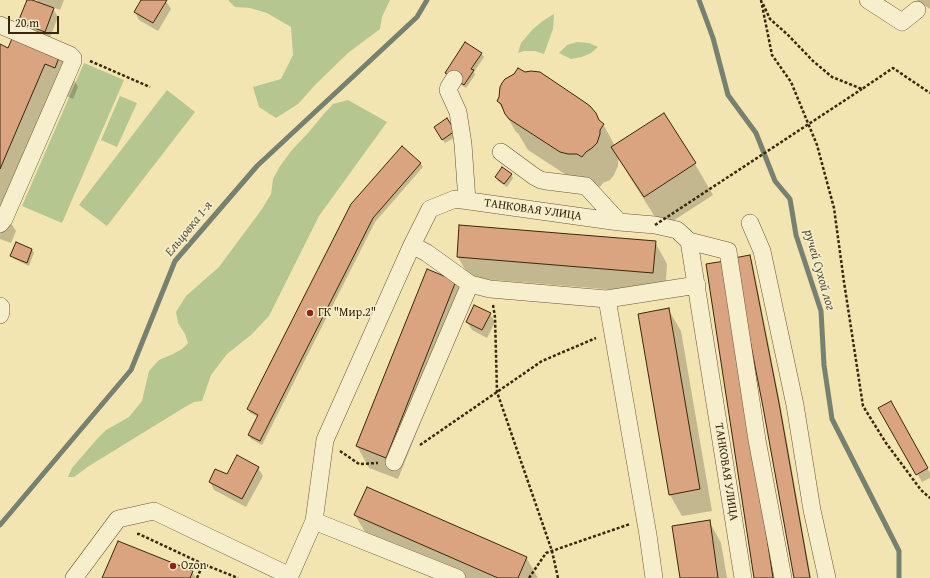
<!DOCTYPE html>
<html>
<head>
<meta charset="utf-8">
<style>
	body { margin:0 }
	#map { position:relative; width:930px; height:578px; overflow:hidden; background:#f3e5b2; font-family:"Gentium Book Plus",serif }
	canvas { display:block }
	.scale { position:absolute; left:8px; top:16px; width:51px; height:18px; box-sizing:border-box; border:2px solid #39270c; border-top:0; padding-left:5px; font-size:12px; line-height:14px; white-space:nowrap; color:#39270c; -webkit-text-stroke:3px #f7eecd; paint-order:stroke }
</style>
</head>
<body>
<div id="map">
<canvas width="930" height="578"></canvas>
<div class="scale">20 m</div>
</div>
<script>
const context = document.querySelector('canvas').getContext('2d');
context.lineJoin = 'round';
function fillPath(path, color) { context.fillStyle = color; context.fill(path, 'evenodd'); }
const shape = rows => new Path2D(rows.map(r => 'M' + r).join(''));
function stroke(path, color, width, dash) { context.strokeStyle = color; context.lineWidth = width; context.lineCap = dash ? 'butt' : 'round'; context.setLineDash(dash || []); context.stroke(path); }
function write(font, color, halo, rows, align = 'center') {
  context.font = font + ' "Gentium Book Plus",serif'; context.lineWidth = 3; context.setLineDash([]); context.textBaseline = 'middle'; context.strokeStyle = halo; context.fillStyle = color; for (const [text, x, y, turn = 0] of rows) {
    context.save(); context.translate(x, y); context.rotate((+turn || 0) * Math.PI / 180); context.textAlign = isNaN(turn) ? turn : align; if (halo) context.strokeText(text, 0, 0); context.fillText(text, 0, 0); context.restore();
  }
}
const green = shape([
	[228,0,390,0,382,17,380,29,348,53,316,84,298,104,276,118,259,107,253,87,281,79,293,55,291,27,267,13,250,8,235,7],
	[554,14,553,29,544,54,535,51,524,51,518,53,521,43,533,29,544,20],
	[577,42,589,43,598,47,591,53,582,57,571,59,559,53,567,45],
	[84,63,124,80,62,223,22,206],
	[167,90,195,112,107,226,79,205],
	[120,96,137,103,117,147,101,140],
	[348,100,387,122,319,216,269,316,251,335,227,354,211,375,202,401,194,402,185,407,89,466,74,477,68,477,72,468,97,439,106,430,129,417,142,401,149,371,159,360,173,354,182,349,188,343,185,334,178,323,176,312,186,296,219,267,262,209,271,194,273,179,280,166,292,150,308,133,323,115,333,104]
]);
const shadow = shape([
	[28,0,39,4,37,0,64,0,60,10,52,7,58,17,49,40,24,30,20,22],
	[142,0,165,0,166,1,171,9,158,31,139,20,135,12],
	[916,0,930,0,930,9],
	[0,45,9,49,60,55,78,87,73,99,64,95,9,220,16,231,11,243,0,239],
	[481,53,484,57,474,72,475,75,466,88,448,76],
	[498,101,600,122,603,124,615,146,695,164,713,195,662,228,631,179,619,159,618,161,618,166,614,175,610,180,603,183,600,187,596,185,571,178,528,150,518,133,516,132],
	[447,120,457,136,445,143,435,128],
	[402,147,421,164,423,167,375,222,262,445,251,439,249,435,258,417,250,413,248,409],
	[511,174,513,178,507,187,498,181,496,177],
	[655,242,667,264,665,294,470,278,458,257],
	[32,249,34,253,29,266,14,259,12,256],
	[750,256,752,260,781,408,811,578,795,578],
	[726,266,774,578,755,578],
	[456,282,468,304,398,479,369,468,357,446],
	[668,309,681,331,712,511,682,516,670,495],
	[490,314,495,322,487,338,472,330,467,322],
	[891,402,930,473,930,478,922,482,879,408],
	[258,468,263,476,246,507,214,490,210,482,227,476],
	[355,515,526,557,538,578,462,578,368,537],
	[709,521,721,543,727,578,681,578],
	[192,572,196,578,103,578]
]);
const stream = shape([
	[699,0,713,38,728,95,756,133,775,181,790,199,796,235,821,311,824,365,832,419,899,551,899,578],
	[0,525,131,370,175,261,257,166,417,17,427,0]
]);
const building = shape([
	[27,0,32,0,54,8,45,32,18,22,27,0],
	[141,0,167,0,153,23,134,12,141,0],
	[14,34,60,55,55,68,45,64,0,169,0,44,8,48,14,34],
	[465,42,482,53,471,69,474,70,464,85,445,73,465,42],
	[518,68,525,72,531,71,540,72,583,101,590,106,596,113,599,120,604,124,600,130,600,134,597,143,592,148,586,152,582,157,577,154,568,154,560,152,509,119,505,114,501,104,497,101,499,97,500,87,502,83,505,79,514,74,518,68],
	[664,113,696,163,644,197,611,147,664,113],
	[447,118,455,131,442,140,434,127,447,118],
	[402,146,421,163,373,218,260,441,248,435,258,415,247,409,351,204,402,146],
	[502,167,512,174,504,184,495,177,502,167],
	[459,225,656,241,653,273,457,257,459,225],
	[16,242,32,249,27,263,10,256,16,242],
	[750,255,779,403,810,578,794,578,763,407,734,258,750,255],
	[725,261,773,578,754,578,706,264,725,261],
	[427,269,456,281,386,458,356,446,427,269],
	[474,305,491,313,482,330,466,322,474,305],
	[669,308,700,489,669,495,638,314,669,308],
	[891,401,928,468,916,475,878,408,891,401],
	[237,455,259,467,242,499,209,482,215,469,227,474,237,455],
	[367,487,527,557,518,578,498,578,354,515,367,487],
	[710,520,718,578,680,578,672,526,710,520],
	[118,541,193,571,190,578,102,578,118,541]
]);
const path = shape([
	[761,0,772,55,791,82,817,145,834,208,844,282,863,406,886,443,921,490,930,498],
	[763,4,770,19,788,35,813,61,832,77,862,89,893,68,930,93],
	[90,61,150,87],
	[493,305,495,317,497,392,552,551,558,578],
	[420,445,542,361,596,338],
	[340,451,359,464,378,463],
	[137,534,139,534,203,564,238,578],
	[197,578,203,564],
	[529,578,546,553,630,524]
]);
const minor = shape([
	[868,0,902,22,917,10],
	[0,25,70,55,73,58,73,61,4,219,0,224],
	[454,79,449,87,448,90,458,112,463,144,467,201],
	[501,152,535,177,541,180,546,181,586,186,619,222],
	[750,223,762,251,795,405,812,510,827,578],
	[689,241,728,251,757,440,783,578],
	[412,245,427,253,470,284,490,289,607,299],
	[0,306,1,307,1,312,0,315],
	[394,462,470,284],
	[314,521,457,578],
	[74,578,118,519,154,511,290,576],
	[289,578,314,521,325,440,412,245,430,209,455,199,619,222,655,225,677,230,689,241,743,578],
	[654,578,648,535,607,299,697,285]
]);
const pathBridge = shape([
	[655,225,862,89]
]);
const markers = [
	[310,313,4,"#8f2418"],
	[173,566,4,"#8f2418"]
];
const streetNames = [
	["ТАНКОВАЯ УЛИЦА",533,210,8],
	["ТАНКОВАЯ УЛИЦА",726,472,81]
];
const poiNames = [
	["ГК \"Мир.2\"",318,313],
	["Ozon",181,566]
];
const waterNames = [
	["Ельцовка 1-я",189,229,-51],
	["ручей Сухой лог",819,270,74]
];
fillPath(green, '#b5c690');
fillPath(shadow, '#0003');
stroke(stream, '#768172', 5);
fillPath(building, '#dba480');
stroke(building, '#39270c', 1);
stroke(minor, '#685636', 18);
stroke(path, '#39270c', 2.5, [3, 2]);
stroke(minor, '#f7eecd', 17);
stroke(pathBridge, '#39270c', 2.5, [3, 2]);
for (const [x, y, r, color] of markers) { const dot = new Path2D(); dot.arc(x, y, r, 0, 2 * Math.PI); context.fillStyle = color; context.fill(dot); stroke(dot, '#f7eecd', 1.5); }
write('12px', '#39270c', '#f7eecd', streetNames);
write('12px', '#39270c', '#f7eecd', poiNames, 'left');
write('italic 13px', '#58543f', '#f7eecd', waterNames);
</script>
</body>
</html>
